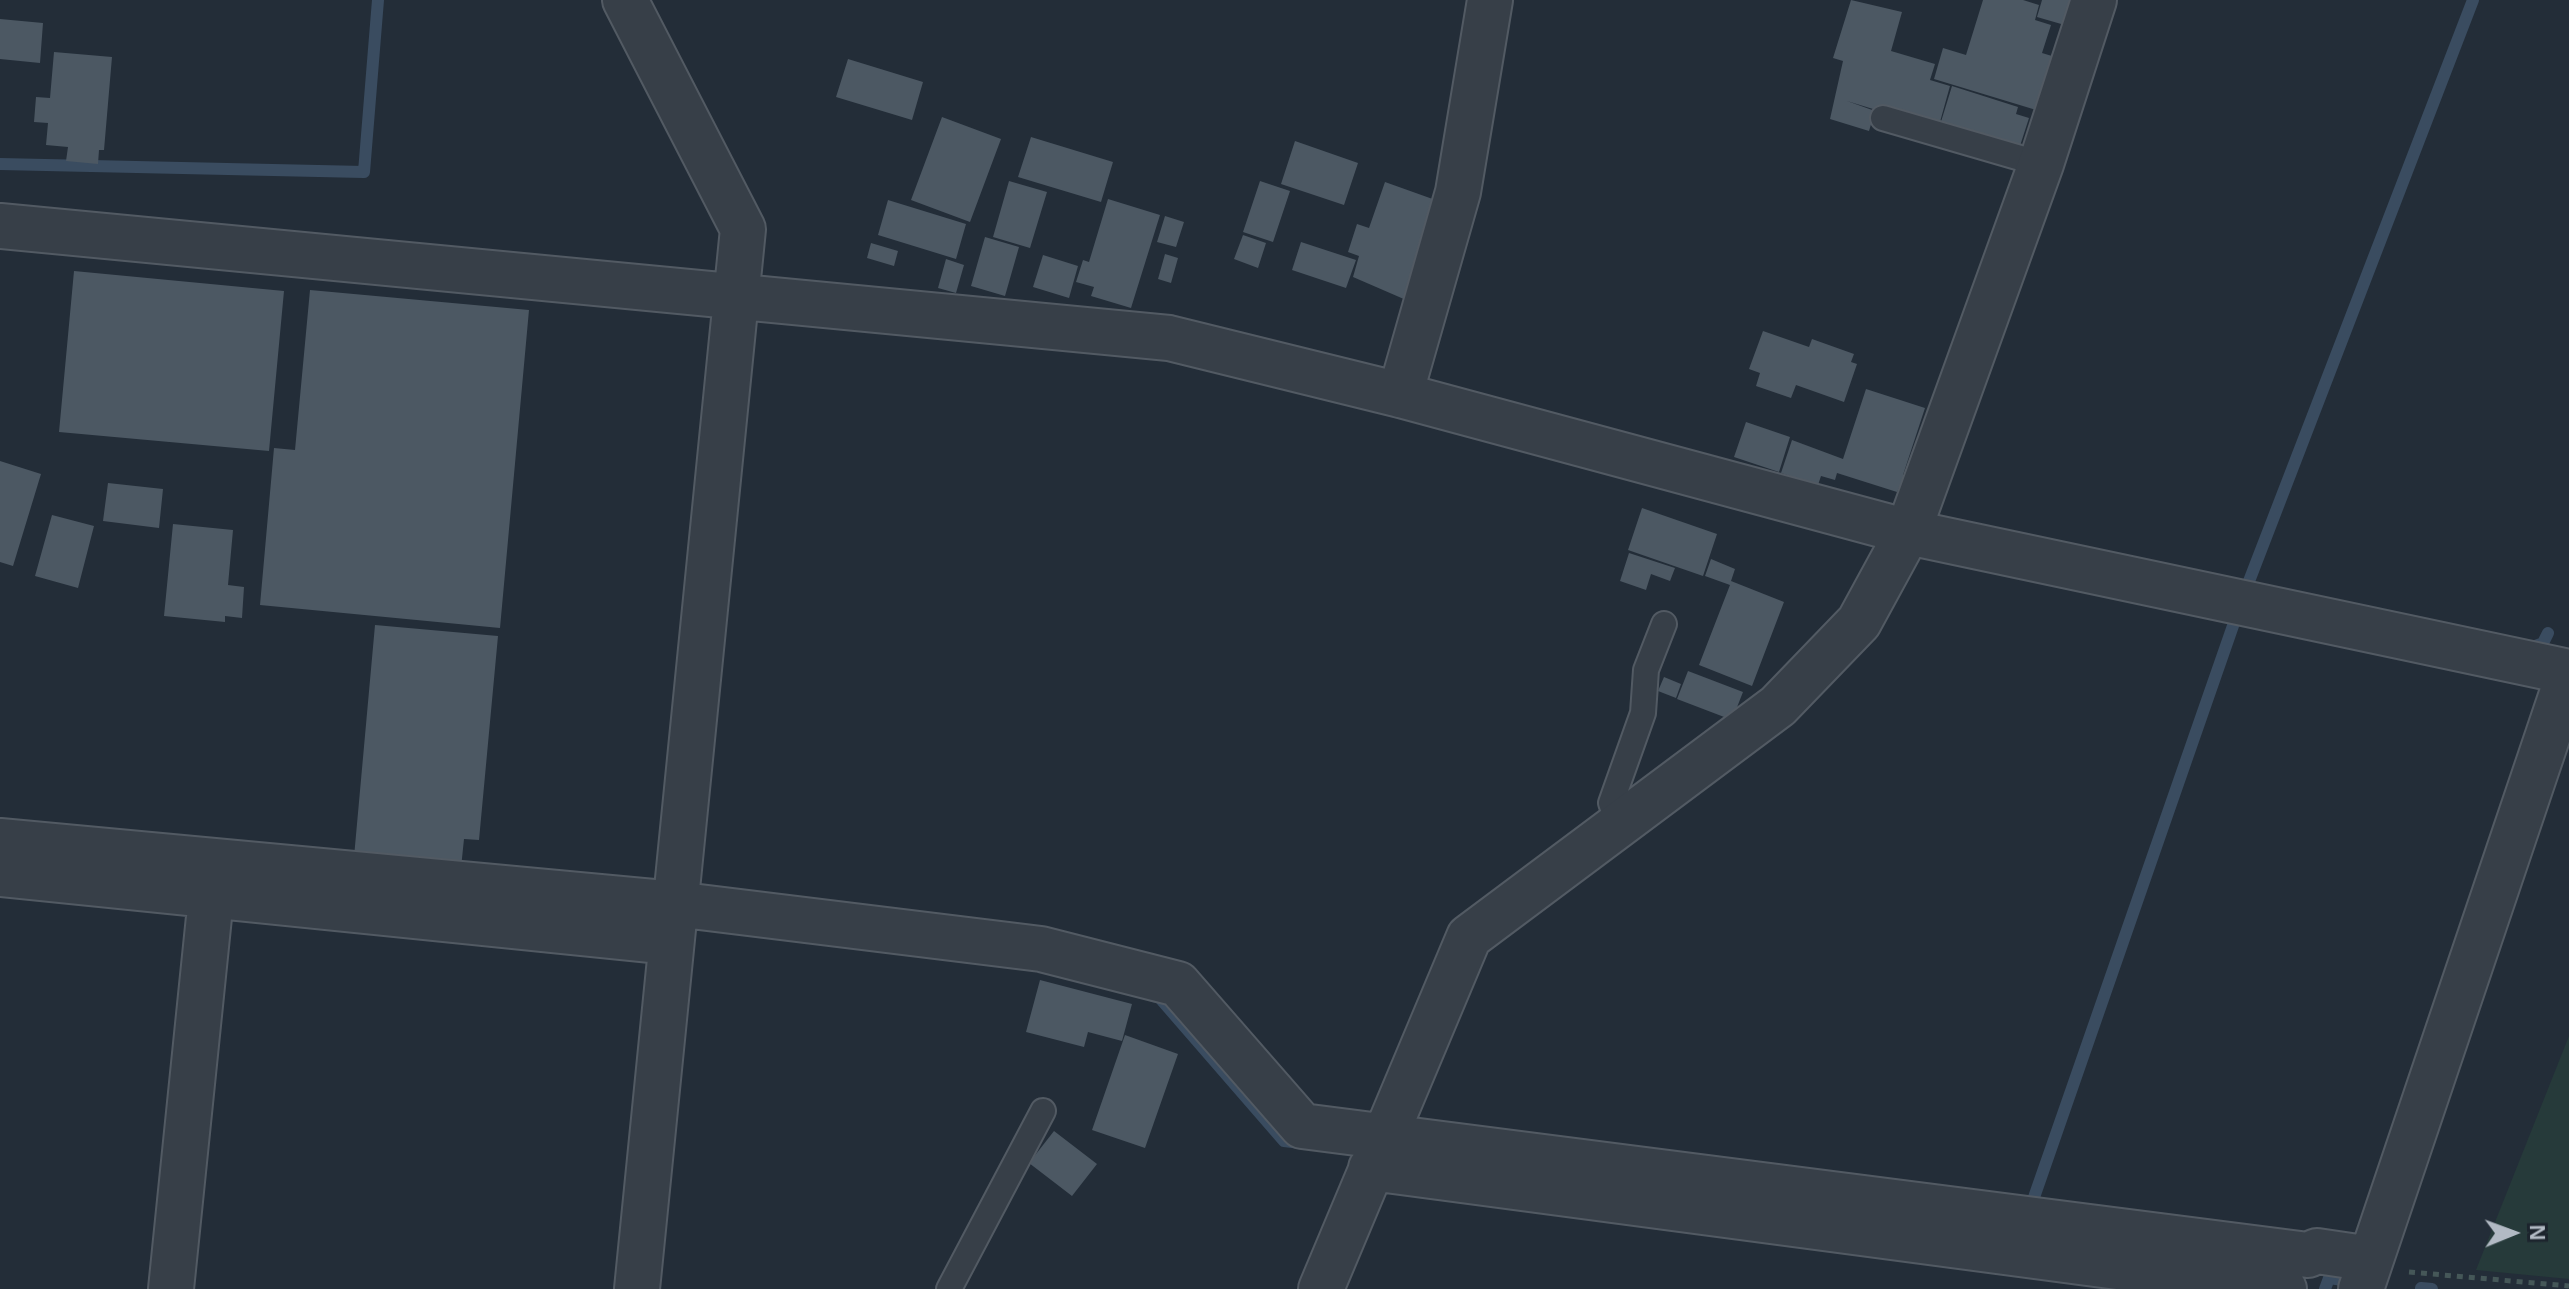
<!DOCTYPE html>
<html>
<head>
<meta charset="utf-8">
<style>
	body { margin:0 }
	#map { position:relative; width:2569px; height:1289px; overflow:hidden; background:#232d38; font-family:Helvetica,sans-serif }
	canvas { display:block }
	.north { position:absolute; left:2473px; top:1193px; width:80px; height:80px; -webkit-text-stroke:6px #1c242d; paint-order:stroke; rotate:89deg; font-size:22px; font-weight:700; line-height:32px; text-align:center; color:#b2bac4 }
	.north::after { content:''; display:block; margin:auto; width:28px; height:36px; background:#b2bac4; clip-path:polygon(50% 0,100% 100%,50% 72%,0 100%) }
</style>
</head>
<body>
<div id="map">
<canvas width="2569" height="1289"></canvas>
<div class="north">N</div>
</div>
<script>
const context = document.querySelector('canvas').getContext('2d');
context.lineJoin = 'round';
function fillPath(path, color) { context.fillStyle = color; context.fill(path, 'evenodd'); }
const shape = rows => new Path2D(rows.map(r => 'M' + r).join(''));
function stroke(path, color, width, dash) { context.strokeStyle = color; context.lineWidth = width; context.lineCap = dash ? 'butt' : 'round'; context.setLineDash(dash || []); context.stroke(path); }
const green = shape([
	[2569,1036,2569,1279,2476,1270]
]);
const stream = shape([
	[0,164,364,172,378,0],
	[2246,589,2473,0],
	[2527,649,2543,643,2548,633],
	[1153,996,1159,997,1284,1141,1301,1143],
	[2031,1206,2235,620],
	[2421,1288,2432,1289],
	[2325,1289,2329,1278,2343,1280]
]);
const building = shape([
	[1851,0,1902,12,1891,51,1935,64,1930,80,1950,86,1938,129,1847,101,1875,111,1869,131,1830,119,1843,61,1833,58],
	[1983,0,2023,0,2039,5,2035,20,2051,25,2042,53,2062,59,2046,113,1934,79,1943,48,1966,55],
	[2042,0,2083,0,2075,28,2037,17],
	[0,19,43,23,40,63,0,59],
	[54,52,112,57,104,150,99,150,98,164,66,161,68,147,46,145,48,123,34,122,36,97,50,98],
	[848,59,923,82,912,120,836,97],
	[1952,86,2018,107,2016,114,2029,118,2019,149,1940,125],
	[942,117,1001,139,970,222,911,200],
	[1031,137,1113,162,1101,202,1018,177],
	[1295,141,1358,163,1344,205,1281,184],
	[1009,181,1047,192,1030,248,993,237],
	[1260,181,1290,191,1273,242,1243,232],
	[1385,182,1441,202,1413,303,1353,277,1359,256,1348,252,1357,224,1369,228],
	[1108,199,1160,215,1131,308,1091,296,1094,287,1076,282,1083,260,1089,262],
	[888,200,966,224,956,259,878,235],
	[1165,216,1184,222,1176,247,1157,242],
	[1243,235,1266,243,1258,268,1234,259],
	[985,237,1019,247,1005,296,971,286],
	[1301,242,1356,260,1346,288,1292,270],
	[871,243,898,251,894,266,867,258],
	[1165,254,1178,258,1171,283,1158,279],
	[1043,255,1078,266,1069,298,1033,287],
	[946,259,964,265,956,293,938,288],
	[74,271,284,291,269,451,59,432],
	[310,290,529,310,500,628,260,605,274,448,295,450],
	[1763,331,1809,347,1812,339,1854,354,1851,362,1857,364,1844,402,1796,385,1791,398,1756,386,1760,373,1749,369],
	[1866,389,1925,408,1903,475,1911,478,1907,491,1899,488,1897,492,1837,473,1835,480,1821,476,1818,485,1781,473,1792,440,1843,459],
	[1746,422,1790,437,1779,472,1734,457],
	[0,461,41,474,13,566,0,562],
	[108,483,163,489,159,528,103,521],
	[1642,508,1717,534,1703,576,1628,550],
	[52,515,94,526,78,588,35,576],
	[173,524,233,530,228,585,244,587,242,618,225,616,225,622,164,616],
	[1629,553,1675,568,1670,581,1651,574,1646,590,1620,581],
	[1711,559,1735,569,1731,581,1784,602,1752,686,1699,665,1730,585,1705,576],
	[375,625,498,636,479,840,464,839,461,868,354,857],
	[1688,671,1743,692,1732,720,1677,699],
	[1664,677,1681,684,1676,698,1658,691],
	[1040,980,1132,1004,1122,1041,1088,1032,1084,1047,1026,1032],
	[1125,1035,1178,1054,1145,1148,1092,1130],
	[1054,1131,1097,1164,1072,1196,1029,1163]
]);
const path = shape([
	[2409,1272,2569,1286]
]);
const service = shape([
	[1883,118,2041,164],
	[1619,824,1611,803,1643,713,1646,670,1664,624],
	[949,1289,1043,1111]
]);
const minor = shape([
	[625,0,743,229,637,1289],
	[0,226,1169,338,1400,395,1908,532,2569,672],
	[1400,395,1458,192,1490,0],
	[0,841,675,904,1041,949,1178,984,1302,1126,2308,1255,2317,1251,2371,1259],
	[0,874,671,942],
	[1371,1168,2284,1289],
	[171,1289,214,868],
	[1321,1289,1469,937,1778,706,1859,622,1908,532,2041,164,2094,0],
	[2361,1289,2569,673]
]);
fillPath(green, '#263a3a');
stroke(stream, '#3a4c60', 12);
fillPath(building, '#4c5863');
stroke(service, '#525a63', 28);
stroke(minor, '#525a63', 48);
stroke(path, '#455758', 5, [6, 6]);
stroke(service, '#373f48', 24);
stroke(minor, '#373f48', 44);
</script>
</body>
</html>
